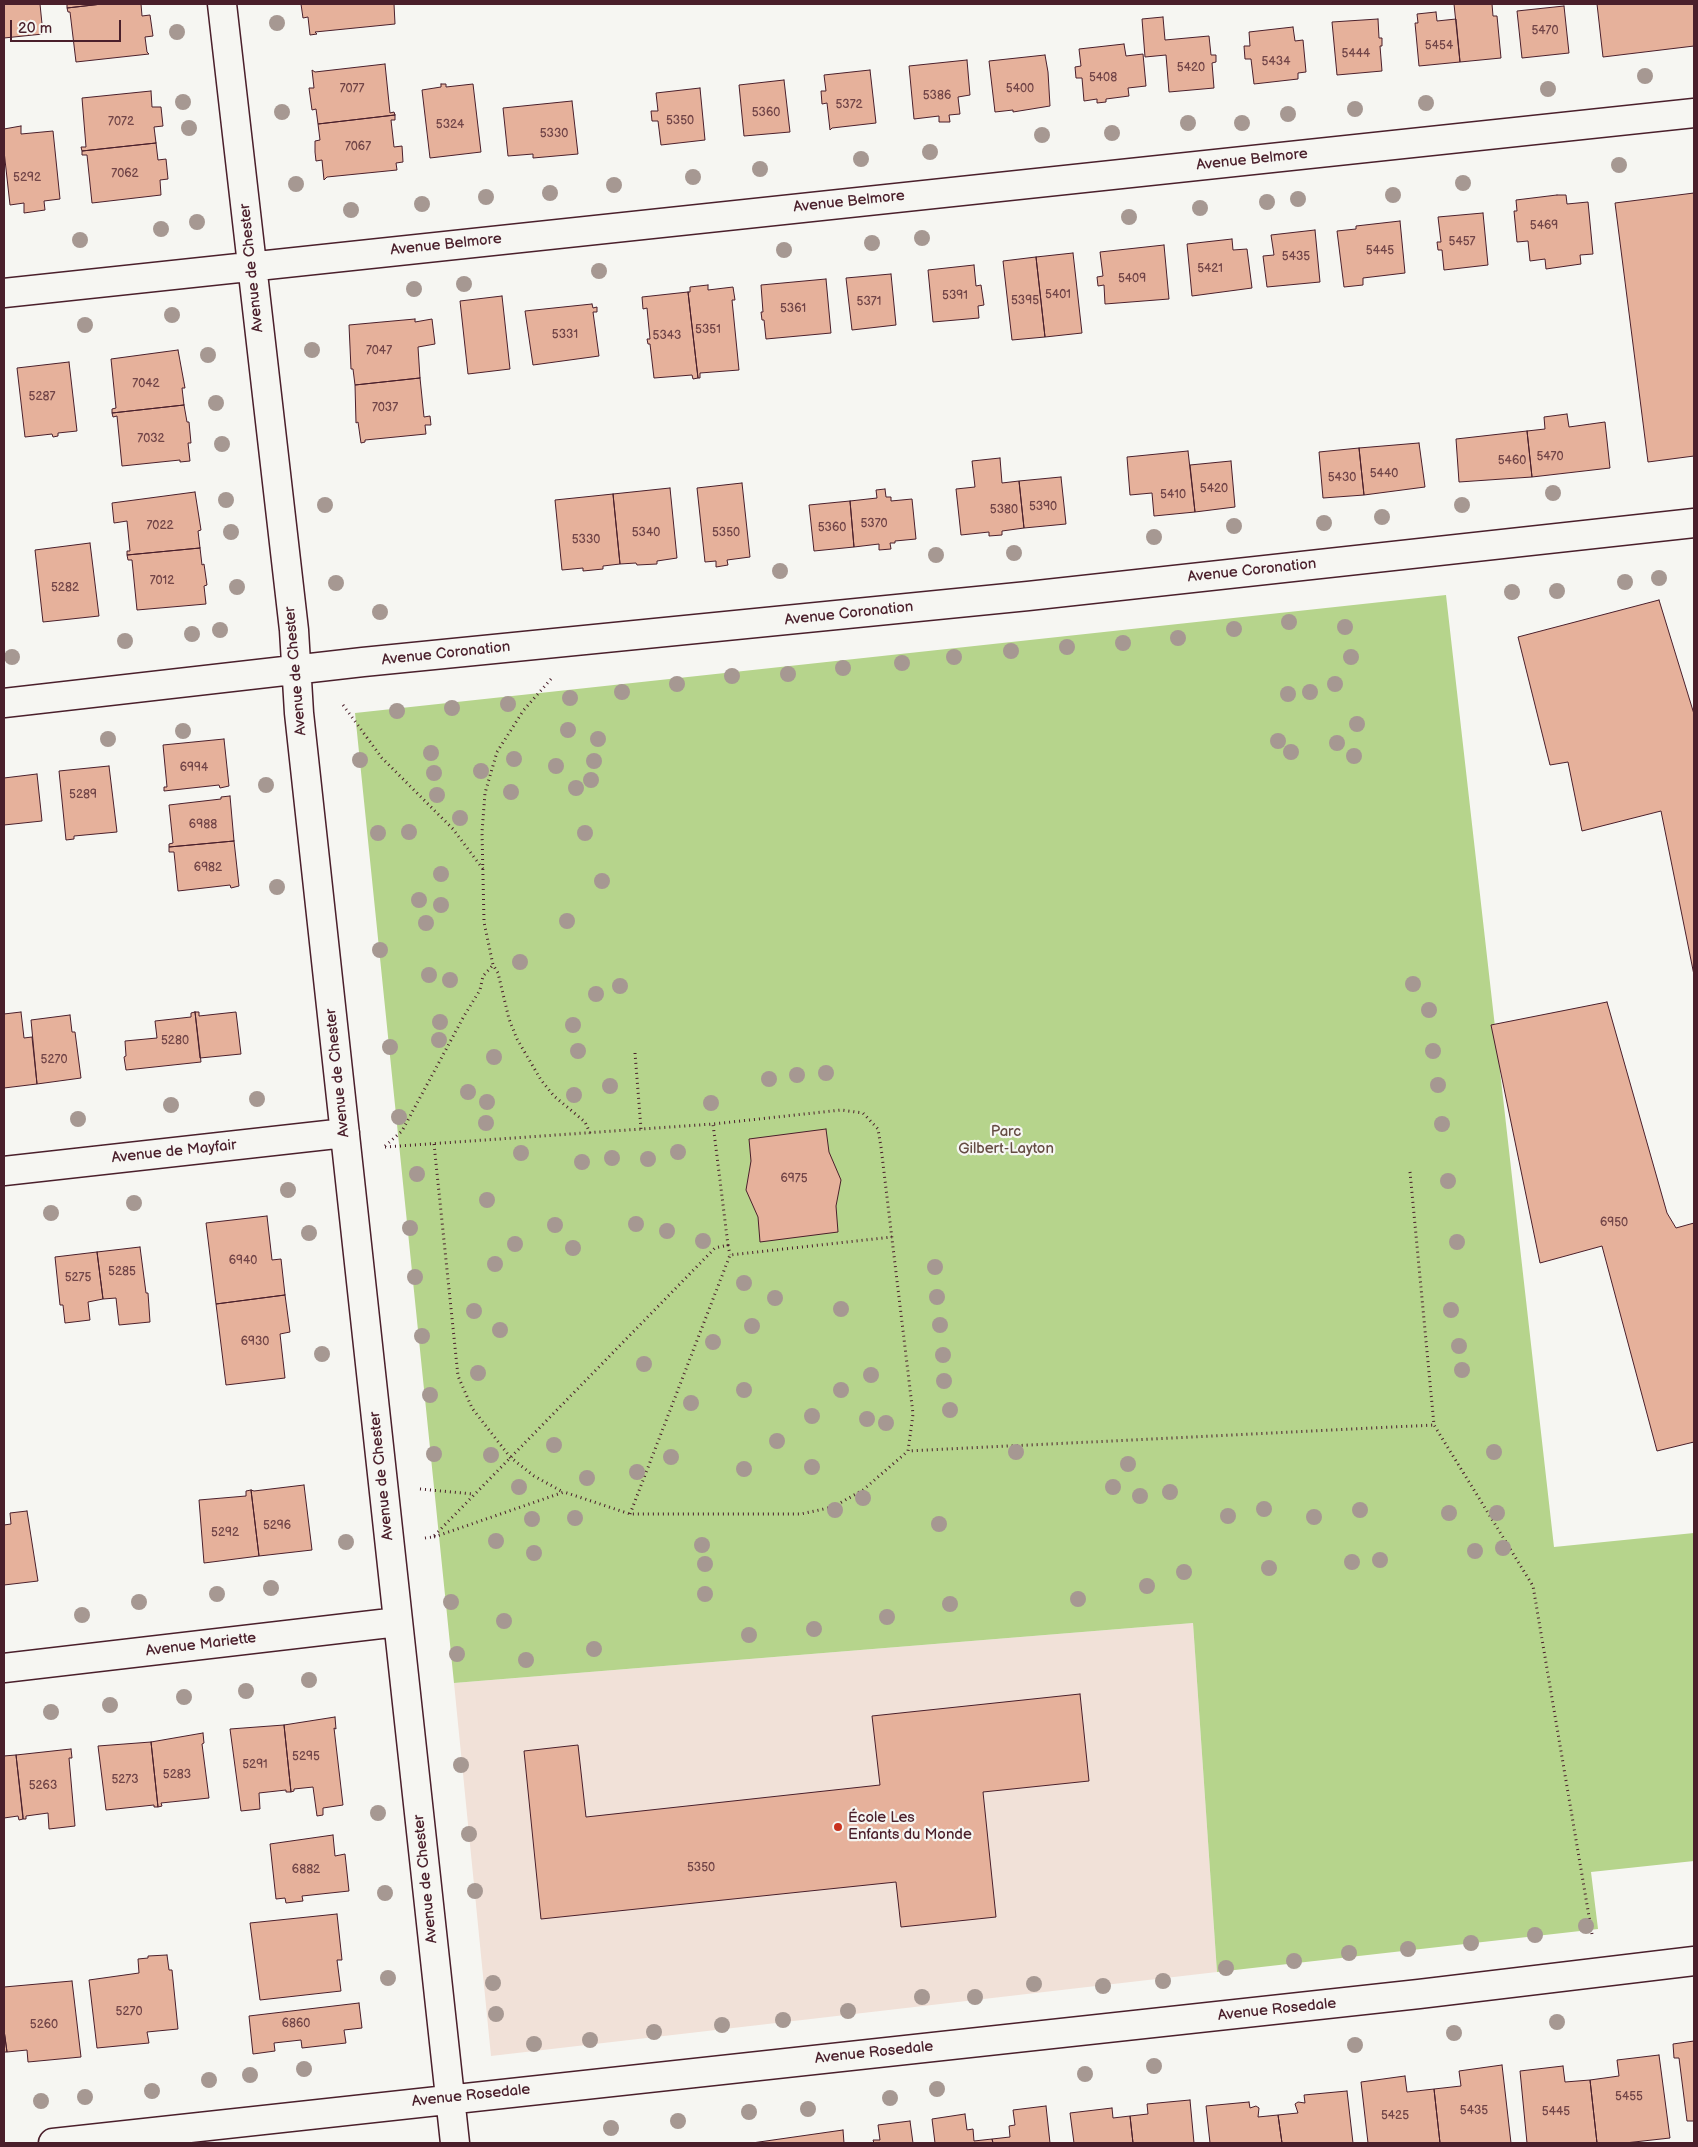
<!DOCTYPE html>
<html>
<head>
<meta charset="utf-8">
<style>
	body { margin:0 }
	#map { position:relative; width:1698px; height:2147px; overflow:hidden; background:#f6f6f2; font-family:"Balsamiq Sans",sans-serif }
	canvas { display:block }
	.frame { position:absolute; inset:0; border:5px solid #4a1f2b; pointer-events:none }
	.scale { position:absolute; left:10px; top:20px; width:111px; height:22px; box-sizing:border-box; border:2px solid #4a1f2b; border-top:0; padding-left:6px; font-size:15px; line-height:18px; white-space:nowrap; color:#4a1f2b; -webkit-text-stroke:4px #f6f6f2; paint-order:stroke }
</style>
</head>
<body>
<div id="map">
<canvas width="1698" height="2147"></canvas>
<div class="frame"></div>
<div class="scale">20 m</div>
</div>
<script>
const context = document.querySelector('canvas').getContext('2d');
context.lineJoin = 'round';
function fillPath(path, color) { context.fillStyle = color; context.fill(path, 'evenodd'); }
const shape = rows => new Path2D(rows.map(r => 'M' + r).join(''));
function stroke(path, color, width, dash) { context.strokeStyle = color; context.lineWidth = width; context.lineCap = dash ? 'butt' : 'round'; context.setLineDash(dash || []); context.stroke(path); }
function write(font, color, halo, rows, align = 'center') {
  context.font = font + ' "Balsamiq Sans",sans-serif'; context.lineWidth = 4.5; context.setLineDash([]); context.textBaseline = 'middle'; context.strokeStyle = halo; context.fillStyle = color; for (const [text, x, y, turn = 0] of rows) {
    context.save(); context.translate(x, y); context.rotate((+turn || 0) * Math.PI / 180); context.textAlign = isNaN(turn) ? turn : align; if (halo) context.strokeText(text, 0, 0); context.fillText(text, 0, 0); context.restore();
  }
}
const built = shape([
	[1193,1623,1217,1972,491,2056,454,1683]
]);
const green = shape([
	[1446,595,1554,1547,1694,1533,1694,1861,1591,1872,1598,1929,1217,1972,1193,1623,454,1683,355,713]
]);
const building = shape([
	[4,4,40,4,43,34,4,38,4,4],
	[67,4,102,4,67,8,67,4],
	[102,4,141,4,142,16,150,15,153,36,145,37,147,52,149,54,76,62,70,12,68,12,67,8,102,4],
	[301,4,394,4,395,24,315,32,317,34,310,35,308,17,303,18,301,4],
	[1454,4,1492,4,1493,16,1497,16,1501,58,1460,62,1454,4],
	[1597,4,1694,4,1694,46,1603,57,1597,4],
	[1564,6,1569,53,1522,58,1517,11,1564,6],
	[1436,12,1437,21,1456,19,1460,62,1419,66,1415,23,1418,23,1417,14,1436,12],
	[1163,17,1165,40,1209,36,1211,55,1216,55,1216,62,1212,63,1214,88,1169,92,1166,55,1145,57,1142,19,1163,17],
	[1378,19,1379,38,1382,38,1382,46,1380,46,1382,71,1337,75,1332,22,1378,19],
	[1293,27,1295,41,1303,40,1306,72,1298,73,1298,79,1254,84,1251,59,1245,59,1244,46,1250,46,1249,32,1293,27],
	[1124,44,1126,56,1143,54,1146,86,1128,88,1129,96,1106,99,1106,102,1097,103,1097,99,1084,101,1082,78,1076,78,1075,67,1081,66,1079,49,1124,44],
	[1045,55,1048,72,1050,106,1013,112,1013,110,995,112,989,61,1045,55],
	[967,60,970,95,958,97,960,114,949,115,950,122,939,122,939,116,914,119,909,66,967,60],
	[385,64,390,113,394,112,395,115,318,124,316,109,312,110,309,88,314,88,312,70,315,72,385,64],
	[870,70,876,123,832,128,830,130,827,103,822,104,821,91,826,91,824,75,870,70],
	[784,80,790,132,744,136,739,85,784,80],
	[441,84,446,84,446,87,473,84,481,152,430,158,422,90,441,87,441,84],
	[700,88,705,140,661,145,658,121,652,121,651,111,658,111,656,93,700,88],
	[151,91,152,107,161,107,163,126,154,127,156,143,82,151,81,147,86,147,82,98,151,91],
	[572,101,578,154,533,158,533,154,508,156,503,108,572,101],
	[395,115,395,120,391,120,394,147,402,146,403,162,396,163,397,170,327,177,324,180,322,160,316,161,315,152,315,141,320,140,318,124,395,115],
	[21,126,21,134,53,131,60,199,44,201,45,210,24,213,24,203,10,205,4,151,4,129,21,126],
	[156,143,158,160,166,159,168,179,160,180,161,195,92,203,87,155,82,155,82,151,156,143],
	[1694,193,1694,456,1648,462,1615,203,1694,193],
	[1557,195,1566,195,1567,204,1588,202,1593,254,1580,255,1581,264,1546,269,1545,259,1530,261,1528,241,1517,242,1514,211,1517,211,1516,200,1557,195],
	[1483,213,1488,265,1444,270,1442,250,1438,250,1437,242,1441,242,1438,217,1483,213],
	[1400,221,1405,273,1363,278,1363,285,1344,287,1337,231,1356,229,1356,226,1400,221],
	[1315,230,1320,282,1267,287,1263,256,1274,255,1271,235,1315,230],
	[1232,239,1233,250,1247,249,1252,288,1192,296,1187,244,1232,239],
	[1164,245,1169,299,1105,304,1104,285,1098,286,1097,277,1103,276,1100,252,1164,245],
	[1073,253,1082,333,1045,337,1036,257,1073,253],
	[1036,257,1045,337,1012,340,1003,261,1036,257],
	[974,265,976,286,981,285,984,305,978,306,979,318,933,322,928,270,974,265],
	[891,274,896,325,852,330,846,278,891,274],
	[826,279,831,333,766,339,764,320,762,320,761,312,763,312,761,285,826,279],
	[708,285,708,290,733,287,735,300,732,300,739,370,700,373,700,378,698,378,688,292,690,292,690,287,708,285],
	[688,292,698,378,693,379,692,375,654,378,650,344,648,344,647,339,650,339,647,308,643,309,642,297,688,292],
	[502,296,510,369,468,374,460,301,502,296],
	[592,304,593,308,597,307,597,312,593,312,599,356,533,365,525,311,592,304],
	[415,319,415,322,432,319,435,344,418,347,420,378,355,385,353,369,351,369,349,325,415,319],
	[178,350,185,388,182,388,184,405,112,413,112,409,116,408,111,359,178,350],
	[69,362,77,431,58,433,58,436,53,437,52,434,25,437,17,368,69,362],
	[420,378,424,417,430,416,431,425,425,425,426,434,365,440,365,442,361,443,358,422,356,423,355,385,420,378],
	[184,405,187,422,189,422,191,443,188,443,190,461,180,462,180,460,122,466,117,416,113,417,112,413,184,405],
	[1567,414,1569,427,1605,422,1610,468,1532,477,1527,431,1545,429,1544,417,1567,414],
	[1527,431,1532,477,1459,482,1456,439,1527,431],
	[1419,443,1425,487,1364,495,1359,448,1419,443],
	[1359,448,1364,495,1323,498,1319,452,1359,448],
	[1188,451,1195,512,1154,516,1152,493,1130,495,1127,457,1188,451],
	[1000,458,1002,483,1019,481,1024,528,1002,531,1002,535,989,536,989,532,961,535,956,489,975,487,972,461,1000,458],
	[1231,461,1235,507,1195,512,1190,465,1231,461],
	[1061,477,1066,524,1024,528,1019,481,1061,477],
	[742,483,750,557,727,560,728,565,716,567,716,561,705,562,697,488,742,483],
	[670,488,677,558,657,561,657,564,637,565,636,563,620,564,613,494,670,488],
	[885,489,886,497,891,497,891,501,912,499,916,539,895,541,895,543,890,543,891,549,879,550,879,544,854,547,850,501,877,498,876,490,885,489],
	[195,492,201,530,198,531,200,548,127,555,127,551,130,551,127,521,114,523,112,503,195,492],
	[613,494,620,564,603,566,603,569,583,571,583,568,562,570,555,500,613,494],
	[850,501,854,547,814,551,809,505,850,501],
	[90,543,99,616,43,622,35,550,90,543],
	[200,548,202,565,204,564,207,585,204,586,206,604,137,610,132,560,128,560,127,555,200,548],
	[1659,600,1694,714,1694,975,1661,811,1582,831,1568,762,1550,765,1518,637,1659,600],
	[224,739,229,786,220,788,219,785,164,791,164,787,167,787,163,745,224,739],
	[109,766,117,832,74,836,74,839,66,840,59,771,109,766],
	[37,774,42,821,4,825,4,778,37,774],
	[230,796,234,841,169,847,169,844,173,843,169,805,221,799,221,797,230,796],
	[234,841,239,886,231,888,230,885,178,891,174,852,169,852,169,847,234,841],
	[1607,1002,1667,1213,1676,1228,1694,1223,1694,1442,1657,1451,1602,1246,1540,1263,1491,1025,1607,1002],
	[21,1012,24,1038,32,1037,37,1084,4,1088,4,1014,21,1012],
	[195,1012,199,1012,199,1016,236,1012,241,1054,200,1058,195,1012],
	[195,1012,201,1062,126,1070,124,1057,126,1056,125,1041,157,1038,155,1021,191,1017,191,1013,195,1012],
	[70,1015,72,1032,75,1032,81,1078,37,1084,31,1020,70,1015],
	[826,1129,829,1152,841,1180,836,1206,838,1232,760,1242,758,1217,746,1190,751,1161,749,1139,826,1129],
	[267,1216,272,1260,281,1259,285,1295,216,1304,206,1223,267,1216],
	[140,1247,146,1293,148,1293,150,1322,119,1325,116,1298,103,1299,97,1252,140,1247],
	[97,1252,103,1299,88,1302,90,1320,65,1323,63,1305,60,1305,55,1257,97,1252],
	[285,1295,290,1332,280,1334,285,1378,226,1385,216,1304,285,1295],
	[304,1485,312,1550,259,1556,251,1490,254,1491,304,1485],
	[251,1490,259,1556,204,1563,199,1500,246,1496,246,1491,251,1490],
	[27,1511,38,1581,4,1585,4,1525,11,1524,10,1513,27,1511],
	[1080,1694,1089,1781,983,1792,996,1917,901,1927,896,1882,541,1919,524,1751,578,1745,586,1817,880,1785,872,1716,1080,1694],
	[335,1717,336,1729,334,1728,343,1805,323,1808,323,1815,317,1816,313,1787,294,1789,294,1791,291,1792,284,1725,335,1717],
	[284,1725,291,1792,286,1792,286,1790,259,1793,260,1809,241,1811,230,1729,284,1725],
	[203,1733,204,1743,202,1744,209,1798,161,1803,162,1806,158,1807,151,1742,203,1733],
	[151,1742,158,1807,154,1807,154,1805,106,1810,98,1746,151,1742],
	[71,1749,72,1758,69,1758,75,1826,49,1829,48,1813,26,1816,26,1819,23,1819,16,1755,71,1749],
	[16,1755,23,1816,23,1819,19,1820,18,1816,4,1818,4,1756,16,1755],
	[333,1835,335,1856,345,1854,349,1891,302,1896,303,1901,286,1903,285,1898,276,1899,270,1844,333,1835],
	[337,1914,342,1960,337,1960,341,1991,260,2000,250,1923,337,1914],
	[167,1955,169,1970,172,1970,178,2029,147,2032,149,2043,97,2048,89,1980,139,1973,138,1959,148,1958,148,1956,167,1955],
	[72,1981,81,2057,28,2062,27,2050,7,2052,4,2030,4,1987,72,1981],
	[359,2003,362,2028,344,2030,346,2043,302,2048,301,2040,274,2043,275,2051,253,2054,249,2016,359,2003],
	[4,2030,7,2052,4,2052,4,2030],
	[1694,2041,1694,2121,1687,2121,1679,2058,1674,2058,1673,2044,1694,2041],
	[1659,2055,1670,2138,1625,2143,1597,2143,1590,2080,1619,2076,1617,2060,1659,2055],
	[1502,2065,1511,2143,1440,2143,1434,2089,1461,2086,1459,2071,1502,2065],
	[1563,2066,1565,2082,1590,2080,1597,2143,1527,2143,1520,2071,1563,2066],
	[1405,2076,1407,2092,1434,2089,1440,2143,1368,2143,1361,2082,1405,2076],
	[1347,2091,1353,2143,1282,2143,1278,2115,1298,2113,1295,2104,1298,2102,1305,2103,1304,2095,1347,2091],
	[1190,2100,1194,2143,1133,2143,1130,2116,1148,2114,1147,2104,1190,2100],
	[1249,2102,1250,2108,1256,2106,1259,2108,1258,2117,1278,2115,1282,2143,1210,2143,1206,2106,1249,2102],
	[1046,2106,1050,2143,993,2143,992,2139,1010,2137,1009,2126,1015,2125,1013,2110,1046,2106],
	[1112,2108,1113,2118,1130,2116,1133,2143,1074,2143,1070,2113,1112,2108],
	[965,2114,967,2130,973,2129,974,2141,992,2139,993,2143,935,2143,932,2119,965,2114],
	[910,2121,913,2143,874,2143,873,2140,880,2140,878,2125,910,2121],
	[843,2130,844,2143,752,2143,843,2130]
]);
const path = shape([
	[551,679,523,711,497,752,485,793,482,832,484,922,493,965,498,973,509,1019,517,1039,541,1080,554,1096,585,1122,590,1133],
	[343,705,382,758,453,829,483,869],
	[635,1053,641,1129],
	[434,1144,458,1376,472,1408,510,1457,534,1476,563,1492],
	[385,1146,402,1131,464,1016,480,990,483,976,493,965],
	[385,1147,713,1124,841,1110,863,1113,878,1129,881,1147,913,1414,908,1451,1434,1425],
	[1410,1172,1434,1425,1533,1586,1592,1934],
	[728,1245,730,1255],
	[420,1489,473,1494],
	[630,1514,730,1255,892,1237],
	[434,1537,564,1492,630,1514,801,1514,833,1507,863,1490,908,1451],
	[425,1538,433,1537,715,1248,728,1245,713,1124]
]);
const minor = shape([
	[222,4,294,630,299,713,455,2143],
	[4,293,1694,113],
	[4,703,363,662,1028,596,1694,523],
	[4,1171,345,1133],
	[4,1668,398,1622],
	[53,2143,1419,1994,1694,1961]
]);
const trees = [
	[277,23],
	[177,32],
	[1645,76],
	[1548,89],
	[183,102],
	[1426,103],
	[1355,109],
	[282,112],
	[1288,114],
	[1188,123],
	[1242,123],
	[189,128],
	[1112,133],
	[1042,135],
	[930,152],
	[861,159],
	[1619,165],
	[760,169],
	[693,177],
	[1463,183],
	[296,184],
	[614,185],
	[550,193],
	[1393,195],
	[486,197],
	[1298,199],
	[1267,202],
	[422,204],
	[1200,208],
	[351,210],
	[1129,217],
	[197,222],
	[161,229],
	[922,238],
	[80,240],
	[872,243],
	[784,250],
	[599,271],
	[464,284],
	[414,289],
	[172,315],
	[85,325],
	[312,350],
	[208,355],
	[216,403],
	[222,444],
	[1553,493],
	[226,500],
	[325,505],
	[1462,505],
	[1382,517],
	[1324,523],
	[1234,526],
	[231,532],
	[1154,537],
	[1014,553],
	[936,555],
	[780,571],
	[1659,578],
	[1625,582],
	[336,583],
	[237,587],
	[1557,591],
	[1512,592],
	[380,612],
	[1289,622],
	[1345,627],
	[1234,629],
	[220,630],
	[192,634],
	[1178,638],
	[125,641],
	[1123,643],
	[1067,647],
	[1011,651],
	[12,657],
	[954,657],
	[1351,657],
	[902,663],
	[843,668],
	[788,674],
	[732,676],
	[677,684],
	[1335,684],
	[622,692],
	[1310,692],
	[1288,694],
	[570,698],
	[508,704],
	[452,708],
	[397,711],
	[1357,724],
	[568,730],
	[183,731],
	[108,739],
	[598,739],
	[1278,741],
	[1337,743],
	[1291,752],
	[431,753],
	[1354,756],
	[514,759],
	[360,760],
	[594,761],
	[556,766],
	[481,771],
	[434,773],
	[591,780],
	[266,785],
	[576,788],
	[511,792],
	[437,795],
	[460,818],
	[409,832],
	[378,833],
	[585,833],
	[441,874],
	[602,881],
	[277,887],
	[419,900],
	[441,905],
	[567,921],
	[426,923],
	[380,950],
	[520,962],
	[429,975],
	[450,980],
	[1413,984],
	[620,986],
	[596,994],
	[1429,1010],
	[440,1022],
	[573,1025],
	[439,1040],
	[390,1047],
	[578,1051],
	[1433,1051],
	[494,1057],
	[826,1073],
	[797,1075],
	[769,1079],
	[1438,1085],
	[610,1086],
	[468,1092],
	[574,1095],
	[257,1099],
	[487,1102],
	[711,1103],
	[171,1105],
	[399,1117],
	[78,1119],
	[486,1123],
	[1442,1124],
	[678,1152],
	[521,1153],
	[612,1158],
	[648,1159],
	[582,1162],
	[417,1174],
	[1448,1181],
	[288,1190],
	[487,1200],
	[134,1203],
	[51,1213],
	[636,1224],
	[555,1225],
	[410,1228],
	[667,1231],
	[309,1233],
	[703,1241],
	[1457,1242],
	[515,1244],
	[573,1248],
	[495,1264],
	[935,1267],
	[415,1277],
	[744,1283],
	[937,1297],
	[775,1298],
	[841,1309],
	[1451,1310],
	[474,1311],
	[940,1325],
	[752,1326],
	[500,1330],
	[422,1336],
	[713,1342],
	[1459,1346],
	[322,1354],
	[943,1355],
	[644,1364],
	[1462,1370],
	[478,1373],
	[871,1375],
	[944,1381],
	[744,1390],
	[841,1390],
	[430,1395],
	[691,1403],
	[950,1410],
	[812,1416],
	[867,1419],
	[886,1423],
	[777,1441],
	[554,1445],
	[1016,1452],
	[1494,1452],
	[434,1454],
	[491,1455],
	[671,1457],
	[1128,1464],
	[812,1467],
	[744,1469],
	[637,1472],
	[587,1478],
	[519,1487],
	[1113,1487],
	[1170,1492],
	[1140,1496],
	[863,1498],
	[1264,1509],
	[835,1510],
	[1360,1510],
	[1449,1513],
	[1497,1513],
	[1228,1516],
	[1314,1517],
	[575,1518],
	[532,1519],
	[939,1524],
	[496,1541],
	[346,1542],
	[702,1545],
	[1503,1548],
	[1475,1551],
	[534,1553],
	[1380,1560],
	[1352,1562],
	[705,1564],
	[1269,1568],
	[1184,1572],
	[1147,1586],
	[271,1588],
	[217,1594],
	[705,1594],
	[1078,1599],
	[139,1602],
	[451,1602],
	[950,1604],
	[82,1615],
	[887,1617],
	[504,1621],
	[814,1629],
	[749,1635],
	[594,1649],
	[457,1654],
	[526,1660],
	[309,1680],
	[246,1691],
	[184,1697],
	[110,1705],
	[51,1712],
	[461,1765],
	[378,1813],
	[469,1834],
	[475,1891],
	[385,1893],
	[1586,1926],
	[1535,1935],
	[1471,1943],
	[1408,1949],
	[1349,1953],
	[1294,1961],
	[1226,1968],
	[388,1978],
	[1163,1981],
	[493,1983],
	[1034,1984],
	[1103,1986],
	[922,1997],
	[975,1997],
	[848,2011],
	[496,2014],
	[783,2020],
	[1557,2022],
	[722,2025],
	[654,2032],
	[1454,2033],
	[590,2040],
	[534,2044],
	[1355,2045],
	[1154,2066],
	[304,2069],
	[1085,2074],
	[250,2075],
	[209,2080],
	[937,2089],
	[152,2091],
	[85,2097],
	[890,2098],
	[41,2101],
	[808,2109],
	[749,2112],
	[678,2121],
	[611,2128]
];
const markers = [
	[838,1827,5,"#c8321e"]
];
const numberNames = [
	["5470",1545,31],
	["5454",1439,46],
	["5444",1356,54],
	["5434",1276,62],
	["5420",1191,68],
	["5408",1103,78],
	["7077",352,89],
	["5400",1020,89],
	["5386",937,96],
	["5372",849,105],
	["5360",766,113],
	["5350",680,121],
	["7072",121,122],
	["5324",450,125],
	["5330",554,134],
	["7067",358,147],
	["7062",125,174],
	["5292",27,178],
	["5469",1544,226],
	["5457",1462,242],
	["5445",1380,251],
	["5435",1296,257],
	["5421",1210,269],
	["5409",1132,279],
	["5401",1058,295],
	["5391",955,296],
	["5395",1025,301],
	["5371",869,302],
	["5361",793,309],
	["5351",708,330],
	["5331",565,335],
	["5343",667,336],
	["7047",379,351],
	["7042",146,384],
	["5287",42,397],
	["7037",385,408],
	["7032",151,439],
	["5470",1550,457],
	["5460",1512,461],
	["5440",1384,474],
	["5430",1342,478],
	["5420",1214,489],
	["5410",1173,495],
	["5390",1043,507],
	["5380",1004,510],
	["5370",874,524],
	["7022",160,526],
	["5360",832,528],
	["5340",646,533],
	["5350",726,533],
	["5330",586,540],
	["7012",162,581],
	["5282",65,588],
	["6994",194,768],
	["5289",83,795],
	["6988",203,825],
	["6982",208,868],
	["5280",175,1041],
	["5270",54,1060],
	["6975",794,1179],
	["6950",1614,1223],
	["6940",243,1261],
	["5285",122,1272],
	["5275",78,1278],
	["6930",255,1342],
	["5296",277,1526],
	["5292",225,1533],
	["5295",306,1757],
	["5291",255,1765],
	["5283",177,1775],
	["5273",125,1780],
	["5263",43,1786],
	["5350",701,1868],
	["6882",306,1870],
	["5270",129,2012],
	["6860",296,2024],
	["5260",44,2025],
	["5455",1629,2097],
	["5435",1474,2111],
	["5445",1556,2112],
	["5425",1395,2116]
];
const streetNames = [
	["Avenue Belmore",1252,160,-6],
	["Avenue Belmore",849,202,-6],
	["Avenue Belmore",446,245,-6],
	["Avenue de Chester",252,268,-96],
	["Avenue Coronation",1252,571,-6],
	["Avenue Coronation",849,614,-6],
	["Avenue Coronation",446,654,-6],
	["Avenue de Chester",296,671,-95],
	["Avenue de Chester",338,1073,-96],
	["Avenue de Mayfair",174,1152,-6],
	["Avenue de Chester",382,1476,-96],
	["Avenue Mariette",201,1645,-7],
	["Avenue de Chester",426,1879,-96],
	["Avenue Rosedale",1277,2010,-6],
	["Avenue Rosedale",874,2053,-6],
	["Avenue Rosedale",471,2096,-6]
];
const parkNames = [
	["Parc",1006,1132],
	["Gilbert-Layton",1006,1149]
];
const poiNames = [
	["École Les",848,1818],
	["Enfants du Monde",848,1835]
];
fillPath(built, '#f1e1d8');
fillPath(green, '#b6d48c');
fillPath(building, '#e6b19b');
stroke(building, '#4a1f2b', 1);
stroke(minor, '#4a1f2b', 31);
stroke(path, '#4a1f2b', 3, [1, 4]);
stroke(minor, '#f6f6f2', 28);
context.fillStyle = '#a69892';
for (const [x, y] of trees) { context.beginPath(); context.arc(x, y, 8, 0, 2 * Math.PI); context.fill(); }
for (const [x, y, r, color] of markers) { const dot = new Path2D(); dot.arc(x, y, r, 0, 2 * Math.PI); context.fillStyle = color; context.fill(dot); stroke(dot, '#f6f6f2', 2); }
write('12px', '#714447', null, numberNames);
write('15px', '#4a1f2b', '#f6f6f2', streetNames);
write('15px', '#654c43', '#f6f6f2', parkNames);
write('15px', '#4a1f2b', '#f6f6f2', poiNames, 'left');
</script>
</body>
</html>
